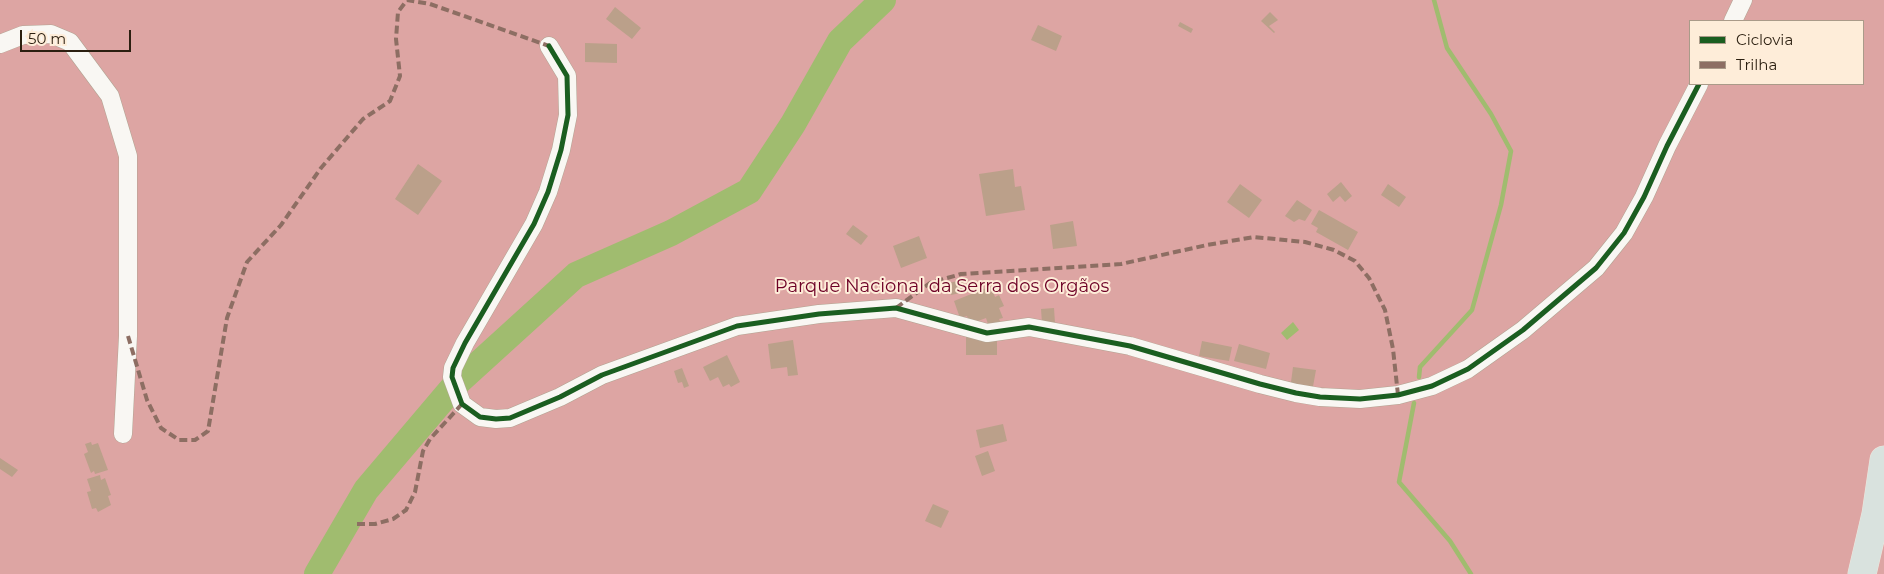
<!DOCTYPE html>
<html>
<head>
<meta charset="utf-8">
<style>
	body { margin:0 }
	#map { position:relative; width:1884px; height:574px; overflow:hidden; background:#d9c7b2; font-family:Montserrat,sans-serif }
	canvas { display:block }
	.legend { position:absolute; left:1689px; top:20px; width:175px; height:65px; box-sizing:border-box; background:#feedd9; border:1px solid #aa9b89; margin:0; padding:6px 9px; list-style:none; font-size:15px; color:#2b1f10 }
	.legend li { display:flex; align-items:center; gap:10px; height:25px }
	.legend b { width:25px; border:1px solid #aa9b89 }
	.scale { position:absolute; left:20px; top:30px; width:111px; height:22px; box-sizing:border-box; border:2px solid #2b1f10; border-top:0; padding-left:6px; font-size:15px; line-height:18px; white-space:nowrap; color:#2b1f10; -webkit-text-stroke:4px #feedd9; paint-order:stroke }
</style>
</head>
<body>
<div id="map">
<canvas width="1884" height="574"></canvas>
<ul class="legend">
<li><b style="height:6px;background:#1b5e20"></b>Ciclovia</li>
<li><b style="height:6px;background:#8d6e63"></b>Trilha</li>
</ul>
<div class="scale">50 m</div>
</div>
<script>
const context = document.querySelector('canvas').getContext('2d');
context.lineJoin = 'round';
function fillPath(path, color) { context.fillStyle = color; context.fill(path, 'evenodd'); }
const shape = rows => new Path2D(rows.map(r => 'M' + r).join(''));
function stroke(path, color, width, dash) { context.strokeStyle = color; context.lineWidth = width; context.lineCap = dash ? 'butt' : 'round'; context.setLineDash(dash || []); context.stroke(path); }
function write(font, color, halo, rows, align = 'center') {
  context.font = font + ' Montserrat,sans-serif'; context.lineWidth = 4; context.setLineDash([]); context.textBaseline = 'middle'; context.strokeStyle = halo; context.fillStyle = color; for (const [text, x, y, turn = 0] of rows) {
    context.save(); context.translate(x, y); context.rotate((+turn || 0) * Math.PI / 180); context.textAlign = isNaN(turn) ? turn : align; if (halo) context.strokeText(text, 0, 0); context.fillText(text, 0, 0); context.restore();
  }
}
const green = shape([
	[0,0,1884,0,1884,574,0,574],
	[1690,21,1863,21,1863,84,1690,84]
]);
const water = shape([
	[1293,322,1299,330,1287,340,1281,333]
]);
const stream = shape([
	[1419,377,1420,367,1472,310,1501,205,1511,151,1491,114,1447,48,1434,0],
	[1414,403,1399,482,1450,541,1471,574]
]);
const river = shape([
	[317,574,366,490,455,385,576,275,671,233,749,191,793,124,840,41,883,0]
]);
const building = shape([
	[615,7,641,28,632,39,606,19],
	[1270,12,1278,20,1269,26,1275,32,1274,33,1261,21],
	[1180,22,1193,29,1191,33,1178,26],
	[1038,25,1062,36,1056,51,1031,40],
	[585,43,617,44,617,63,585,62],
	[418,164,442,181,418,215,395,199],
	[1013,169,1015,187,1021,186,1025,210,986,216,979,174],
	[1341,182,1352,196,1345,202,1340,196,1333,202,1327,194],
	[1240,184,1262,200,1249,218,1227,202],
	[1388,184,1406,197,1399,207,1381,195],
	[1297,200,1312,210,1305,221,1299,219,1294,222,1285,216],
	[1319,210,1358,232,1348,250,1316,232,1318,228,1311,224],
	[1073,221,1077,246,1053,249,1050,225],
	[853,225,868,236,861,245,846,234],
	[919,236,927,258,901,268,893,246],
	[963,280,965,292,951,295,948,283],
	[991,286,995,297,999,295,1004,306,999,308,1003,318,999,319,1002,325,989,327,986,318,970,324,967,316,960,318,954,301],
	[1054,308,1055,323,1042,323,1041,309],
	[966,337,997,337,997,355,966,355],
	[793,340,798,375,788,376,787,367,771,369,768,344],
	[1202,341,1232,347,1229,361,1199,356],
	[1239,344,1270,353,1266,369,1234,361],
	[727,355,740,382,731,387,729,384,723,387,718,377,710,381,703,367],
	[1293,367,1316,370,1312,392,1280,386,1281,380,1291,382],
	[682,368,689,386,684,388,682,382,678,383,674,371],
	[1003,424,1007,441,980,448,976,430],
	[91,442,92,445,98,443,108,470,95,474,94,471,91,473,84,454,88,452,85,444],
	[988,451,995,471,982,476,975,456],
	[0,458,18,470,12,477,0,469],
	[100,475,101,480,105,478,111,495,108,496,111,505,98,512,96,508,92,509,87,492,91,491,87,479],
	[933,504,949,511,941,528,925,521]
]);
const street = shape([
	[1733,21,1743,0],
	[0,44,23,35,51,34,70,42,110,96,128,156,128,336,123,434],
	[549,46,567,76,568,115,561,150,548,192,534,224,465,343,453,368,452,377,462,404,480,417,496,419,510,418,560,397,602,375,737,326,819,314,896,308,987,333,1029,327,1130,346,1260,384,1296,393,1320,397,1360,399,1398,395,1432,386,1468,369,1523,330,1596,268,1624,233,1644,197,1667,146,1699,84]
]);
const highway = shape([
	[1862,574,1876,514,1884,460]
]);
const quiet = shape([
	[896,308,930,283,961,274,1121,264,1207,245,1254,237,1305,242,1334,250,1355,261,1369,278,1385,310,1393,349,1398,395],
	[128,336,147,400,161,428,179,440,195,440,208,431,227,318,247,262,281,225,321,168,363,119,390,101,400,76,396,39,398,12,407,0,430,4,549,46],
	[357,524,375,524,393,519,406,510,415,492,423,451,430,439,462,404]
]);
const cycleway = shape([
	[549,46,567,76,568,115,561,150,548,192,534,224,465,343,453,368,452,377,462,404,480,417,496,419,510,418,560,397,602,375,737,326,819,314,896,308,987,333,1029,327,1130,346,1260,384,1296,393,1320,397,1360,399,1398,395,1432,386,1468,369,1523,330,1596,268,1624,233,1644,197,1667,146,1699,84]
]);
const parkNames = [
	["Parque Nacional da Serra dos Orgãos",942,287]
];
fillPath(green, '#dda5a3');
fillPath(water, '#a0bc6f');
stroke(stream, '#a0bc6f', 4.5);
stroke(river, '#a0bc6f', 26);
fillPath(building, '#bba08a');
stroke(street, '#b1a392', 19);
stroke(highway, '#eee6dc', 29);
stroke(street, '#f9f7f3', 18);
stroke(highway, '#d9e2de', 28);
stroke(quiet, '#8d6e63', 4, [8, 4]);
stroke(cycleway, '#1b5e20', 5);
write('18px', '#6d0026', '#feedd9', parkNames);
</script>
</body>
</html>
